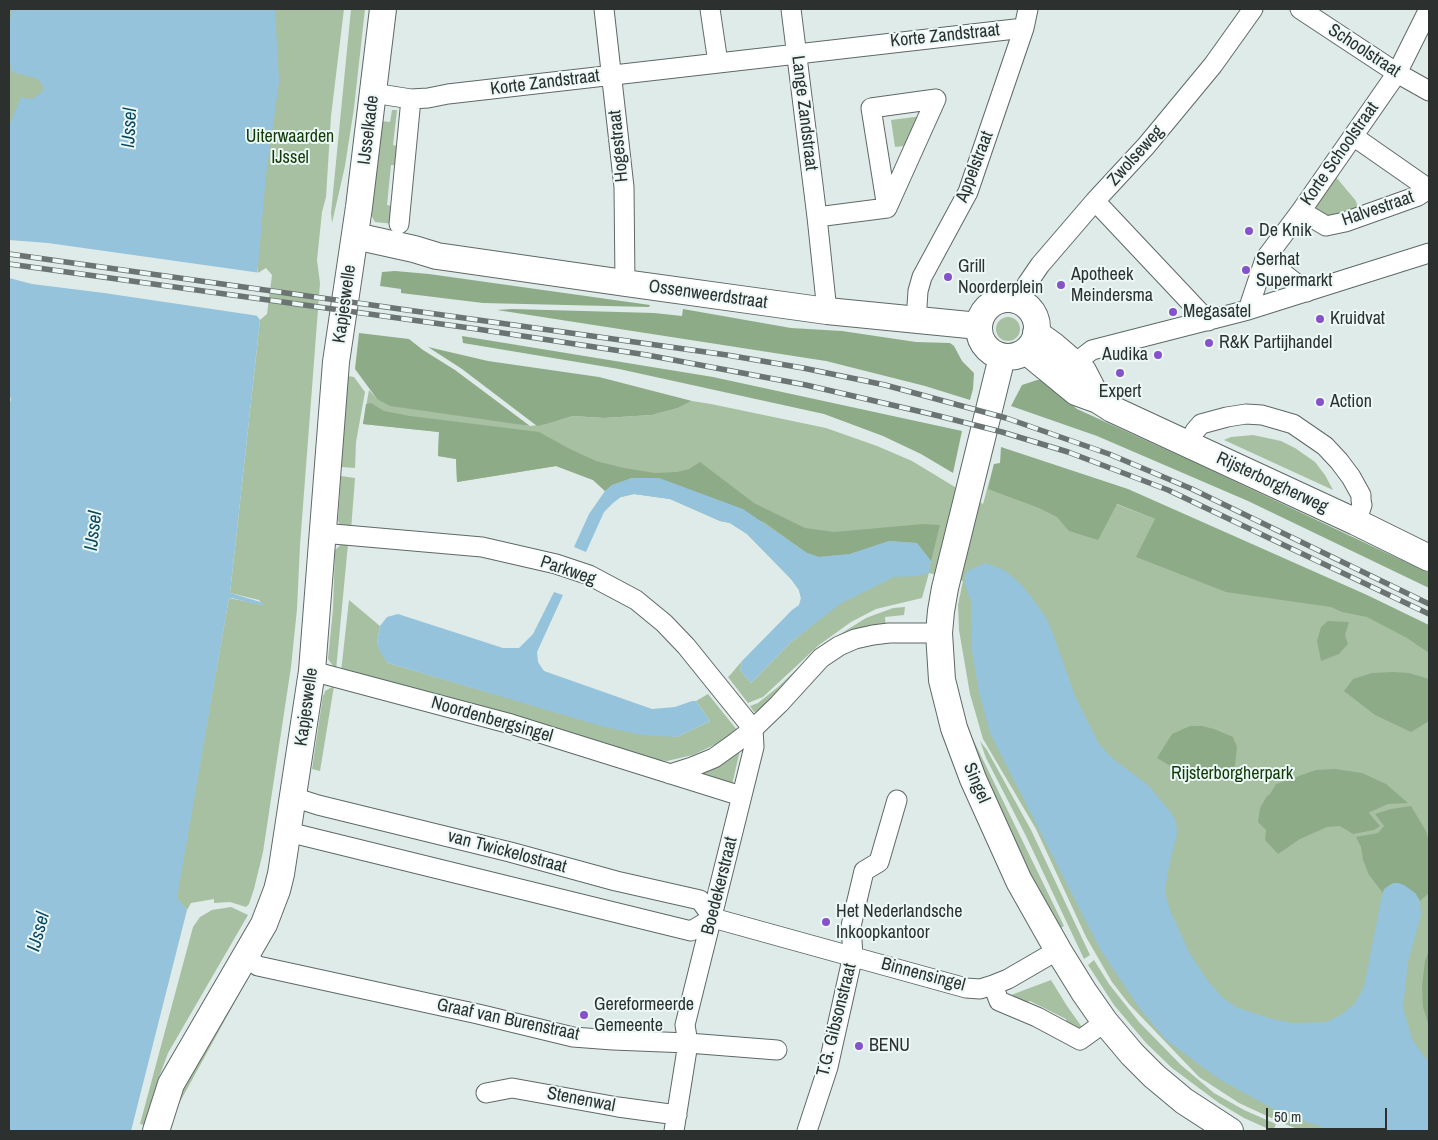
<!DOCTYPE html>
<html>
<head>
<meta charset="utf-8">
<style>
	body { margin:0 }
	#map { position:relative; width:1438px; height:1140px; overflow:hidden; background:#deebe9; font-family:"Archivo Narrow",sans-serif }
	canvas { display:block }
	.frame { position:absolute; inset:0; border:10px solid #2c3130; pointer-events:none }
	.scale { position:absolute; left:1266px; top:1108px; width:121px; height:22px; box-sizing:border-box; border:2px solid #2c3130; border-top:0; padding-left:6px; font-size:15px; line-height:18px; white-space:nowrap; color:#2c3130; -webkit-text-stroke:4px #ecf8f6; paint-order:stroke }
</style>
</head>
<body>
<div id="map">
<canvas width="1438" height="1140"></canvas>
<div class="frame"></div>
<div class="scale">50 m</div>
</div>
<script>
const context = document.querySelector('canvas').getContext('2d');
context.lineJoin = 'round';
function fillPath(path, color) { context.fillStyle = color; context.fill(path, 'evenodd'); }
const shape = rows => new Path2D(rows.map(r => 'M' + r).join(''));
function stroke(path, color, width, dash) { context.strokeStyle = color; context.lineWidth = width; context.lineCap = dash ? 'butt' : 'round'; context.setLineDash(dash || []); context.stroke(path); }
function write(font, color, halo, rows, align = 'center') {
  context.font = font + ' "Archivo Narrow",sans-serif'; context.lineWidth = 4; context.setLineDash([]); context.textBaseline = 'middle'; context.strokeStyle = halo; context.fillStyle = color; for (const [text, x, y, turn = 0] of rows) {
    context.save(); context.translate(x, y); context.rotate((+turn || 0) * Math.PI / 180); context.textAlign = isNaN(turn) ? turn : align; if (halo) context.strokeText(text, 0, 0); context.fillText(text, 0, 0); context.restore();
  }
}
const green = shape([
	[9,9,45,9,44,88,32,178,9,174],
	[262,9,344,9,331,116,326,197,322,212,317,260,320,283,300,545,297,609,291,667,263,852,254,889,249,904,246,907,230,902,214,903,214,899,191,903,187,910,176,898,229,598,263,605,259,600,230,593,260,320,267,314,272,275,266,268,258,273,258,267],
	[351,9,365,9,354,108,345,166,332,223,331,213],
	[392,110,397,110,393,145,402,147,401,166,391,165,387,205,396,207,395,224,375,222,370,213,381,121,390,122],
	[922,116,912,145,895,147,891,120],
	[1336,177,1356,201,1359,212,1329,222,1313,209],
	'996 329a12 12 0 1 1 24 0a12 12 0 1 1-24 0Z',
	[348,376,354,377,365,392,356,442,355,468,341,467],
	[369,390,377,399,530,426,547,424,573,416,604,418,652,415,678,408,692,401,711,404,826,428,877,446,912,461,983,504,994,464,1116,504,1155,519,1315,589,1429,646,1429,1131,1303,1131,1282,1123,1239,1103,1199,1077,1129,1004,1112,982,1086,937,1036,829,983,739,970,694,959,630,958,605,963,581,929,573,922,598,876,609,851,622,819,645,763,697,748,703,728,677,731,674,742,661,740,670,751,683,791,642,816,622,801,598,799,590,791,579,747,534,730,523,720,521,670,499,634,494,621,497,605,491,593,480,556,466,457,482,456,459,438,456,439,432,363,424],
	[1253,435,1281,441,1295,448,1315,462,1325,475,1333,490,1224,440,1231,437],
	[341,476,355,478,351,530,340,526,338,520],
	[343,543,348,544,336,670,328,659,333,609,335,550],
	[349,600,380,626,377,643,388,663,604,726,677,737,710,721,696,701,708,694,737,730,733,738,726,737,716,744,693,755,667,761,656,760,341,672],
	[905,607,904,615,885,617,886,629,863,631,761,710,754,712,750,706,758,703,778,687,821,646,866,618,893,608],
	[334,686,320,771,312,769,323,695,324,695,325,691],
	[968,729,1064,926,1057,930,982,778],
	[980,741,987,750,1031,830,1090,955,1084,959,1026,836,986,758],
	[740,750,732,785,698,772],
	[231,907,248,915,168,1053,158,1080,144,1125,140,1124,193,927,200,917,212,910],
	[1094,960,1109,984,1139,1022,1181,1065,1214,1093,1244,1110,1276,1124,1273,1131,1244,1118,1219,1103,1172,1068,1146,1043,1114,1005,1088,965],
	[247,977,247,980,176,1109,174,1096],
	[1051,980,1067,1006,1084,1030,1067,1026,1066,1019,1030,1001,1021,1005,1009,998,1011,995]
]);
const forest = shape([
	[395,271,429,274,650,305,649,307,483,303,401,293,401,289,380,286,382,272],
	[512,309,654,313,682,316,683,309,791,328,842,331,916,342,950,343,954,346,962,361,974,373,973,389,970,400,925,386,826,361,497,310],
	[359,333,409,339,423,350,455,370,530,426,390,406,377,399,355,369],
	[462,336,713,377,962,431,953,473,921,454,883,436,824,414,619,369,463,343],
	[428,347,488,361,599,377,692,401,678,408,652,415,604,418,573,416,547,424,537,426,462,369],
	[1037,380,1042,380,1077,409,1200,465,1429,573,1429,588,1248,501,1097,436,1011,406,1022,385],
	[371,403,384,411,410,416,539,432,570,449,596,461,624,468,655,473,677,472,689,469,700,462,754,503,805,528,834,532,923,524,940,525,931,561,917,543,889,541,850,554,819,557,807,553,764,522,632,478,612,485,605,491,593,480,556,466,457,482,456,459,438,456,439,432,363,424,366,404],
	[1001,447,1128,489,1367,595,1429,625,1429,653,1407,638,1367,617,1342,612,1331,607,1226,592,1136,557,1155,519,1117,504,1098,540,1069,531,1057,517,1039,508,988,489,994,464,1000,463],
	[1328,621,1349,622,1345,635,1348,644,1339,654,1321,661,1317,641,1321,627],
	[1393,672,1409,673,1429,679,1429,721,1411,732,1375,715,1344,691,1353,679,1372,673],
	[1190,726,1202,726,1214,729,1233,737,1237,747,1234,775,1206,776,1174,768,1157,758,1172,734],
	[1335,769,1362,773,1386,784,1408,803,1388,804,1370,812,1369,813,1380,826,1374,830,1353,834,1340,826,1327,827,1300,839,1278,854,1265,840,1266,830,1258,822,1260,808,1267,796,1270,794,1276,784,1316,770],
	[1411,806,1426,831,1429,841,1429,893,1420,901,1415,893,1384,889,1383,893,1369,875,1363,860,1361,847,1356,837,1378,833,1384,826,1375,814,1391,809],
	[1429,950,1429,1026,1423,1007,1422,986,1425,961]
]);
const water = shape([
	[12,9,275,9,279,82,266,175,254,312,260,320,230,593,264,603,263,605,254,604,232,598,229,598,177,898,187,910,131,1131,9,1131,9,406,11,399,9,395,9,126,21,97,30,99,34,98,43,91,43,87,39,80,35,78,12,72,9,59,9,26],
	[632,478,659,478,743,509,807,553,819,557,850,554,889,541,917,543,931,561,929,573,918,576,894,577,840,604,791,642,751,683,740,670,742,661,792,610,799,605,801,598,799,590,791,579,747,534,730,523,720,521,670,499,634,494,621,497,613,503,604,512,586,552,574,547,589,514,605,491,612,485],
	[985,563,1004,570,1019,582,1033,599,1045,616,1052,631,1075,696,1099,744,1112,758,1148,785,1172,814,1176,822,1177,833,1168,871,1166,884,1166,896,1170,910,1190,954,1208,981,1224,999,1238,1008,1272,1019,1292,1023,1326,1022,1341,1015,1355,1003,1364,987,1381,900,1384,889,1393,883,1398,883,1404,885,1415,893,1420,901,1421,915,1408,962,1403,1007,1412,1039,1429,1063,1429,1131,1333,1131,1279,1112,1219,1079,1166,1040,1138,1006,1100,949,990,733,979,692,972,651,971,601,964,581,967,571],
	[554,592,563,595,537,652,538,662,544,671,652,709,675,707,692,701,696,701,710,721,677,737,642,735,604,727,388,663,381,654,377,643,380,626,387,617,398,614,503,648,519,648,533,634]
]);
const pier = shape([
	[9,240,48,243,261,273,256,312,259,316,104,293,32,284,9,278]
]);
const street = shape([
	[604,9,624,187,625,283],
	[710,9,718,63],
	[791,9,817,217,827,311],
	[1300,9,1397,73,1429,91],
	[373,93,411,99,428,98,448,94,1024,28],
	[1353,136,1429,189],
	[1095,201,1208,321],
	[887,208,871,108,936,99],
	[887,208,936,99],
	[1301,211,1326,226,1345,222,1418,196,1429,189],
	[817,217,887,208],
	[399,224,411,99],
	[1265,259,1307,292],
	[1020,302,1027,284,1040,265,1095,201,1146,146,1213,65,1253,9],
	[1248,310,1265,259,1301,211,1397,73,1429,9],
	[916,321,918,291,922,277,968,192,1024,28,1028,9],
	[1066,373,1075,363,1092,350,1248,310,1429,253],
	[1189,444,1195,431,1201,424,1227,417,1246,414,1262,415,1293,424,1325,446,1339,461,1351,477,1361,495,1361,500,1362,505,1356,522],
	[322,533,482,547,556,564,589,575,636,600,664,623,686,646,753,729],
	[312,671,511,724,741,796],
	[670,774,692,767,714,758,735,743,753,729,779,704,821,658,839,646,855,639,873,635,889,633,939,633],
	[293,797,318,805,510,852,616,881,700,900,713,918,966,988,980,989,993,985,1008,979,1058,950],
	[288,832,691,931,713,918],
	[246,957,258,966,478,1014,573,1037,613,1040,688,1043,777,1050],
	[993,985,999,1001,1037,1017,1080,1040,1105,1022],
	[486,1093,512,1088,618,1107,677,1115],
	[674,1131,688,1043,685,1025,754,747,753,729],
	[807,1131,828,1067,853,955,851,926,864,871,879,862,897,800]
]);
const secondary = shape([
	[355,236,414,249,437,256,625,283,827,311,979,326],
	'979 328a29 29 0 1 1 58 0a29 29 0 1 1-58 0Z',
	[1036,333,1054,346,1083,371,1098,400],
	[1026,351,1076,392,1098,400,1112,409,1356,522,1429,558],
	[1002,357,945,588,941,611,939,633,942,680,954,728,973,779,1019,881,1058,950,1084,992,1105,1022,1132,1054,1154,1076,1184,1101,1230,1131],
	[156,1131,171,1084,264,924,277,890,281,874,312,671,336,362,359,207,383,9]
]);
const rail = shape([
	[9,254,727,355,803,368,885,385,1006,418,1109,454,1192,489,1429,604],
	[9,264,477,329,647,355,806,385,935,415,1002,432,1068,452,1168,490,1429,614]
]);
const markers = [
	[1249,231,5,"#8552ca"],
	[1246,270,5,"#8552ca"],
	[948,277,5,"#8552ca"],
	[1061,285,5,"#8552ca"],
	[1173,312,5,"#8552ca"],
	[1320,319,5,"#8552ca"],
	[1209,343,5,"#8552ca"],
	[1158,355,5,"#8552ca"],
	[1120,373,5,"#8552ca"],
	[1320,402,5,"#8552ca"],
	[826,922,5,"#8552ca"],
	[584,1015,5,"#8552ca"],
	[859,1046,5,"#8552ca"]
];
const streetNames = [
	["Korte Zandstraat",945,36,-6],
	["Schoolstraat",1364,51,33],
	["Korte Zandstraat",545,83,-7],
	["Lange Zandstraat",804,113,83],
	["IJsselkade",369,130,-83],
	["Hogestraat",619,146,-96],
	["Korte Schoolstraat",1340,154,-55],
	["Zwolseweg",1136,156,-48],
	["Appelstraat",975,167,-69],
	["Halvestraat",1378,209,-19],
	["Ossenweerdstraat",708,295,8],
	["Kapjeswelle",345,304,-82],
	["Rijsterborgherweg",1272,483,25],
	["Parkweg",568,571,19],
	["Kapjeswelle",307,707,-82],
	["Noordenbergsingel",492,720,16],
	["Singel",976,783,67],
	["van Twickelostraat",507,852,15],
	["Boedekerstraat",720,886,-76],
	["Binnensingel",923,975,15],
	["Graaf van Burenstraat",508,1020,12],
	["T.G. Gibsonstraat",837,1020,-76],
	["Stenenwal",581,1100,11]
];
const parkNames = [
	["Uiterwaarden",290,137],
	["IJssel",290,158],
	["Rijsterborgherpark",1232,774]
];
const poiNames = [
	["De Knik",1259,231],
	["Serhat",1256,260],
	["Supermarkt",1256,281],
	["Grill",958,267],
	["Noorderplein",958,288],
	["Apotheek",1071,275],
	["Meindersma",1071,296],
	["Megasatel",1183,312],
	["Kruidvat",1330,319],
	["R&K Partijhandel",1219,343],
	["Audika",1148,355,"right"],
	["Expert",1120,392,"center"],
	["Action",1330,402],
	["Het Nederlandsche",836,912],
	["Inkoopkantoor",836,933],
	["Gereformeerde",594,1005],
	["Gemeente",594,1026],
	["BENU",869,1046]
];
const waterNames = [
	["IJssel",130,128,-87],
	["IJssel",94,531,-83],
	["IJssel",39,932,-75]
];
fillPath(green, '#a7c0a1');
fillPath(forest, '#8eab88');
fillPath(water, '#95c3db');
fillPath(pier, '#deebe9');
stroke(street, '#5e6967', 21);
stroke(secondary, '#5e6967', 28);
stroke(street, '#fff', 19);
stroke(secondary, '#fff', 26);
stroke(rail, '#6c7473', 5.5);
stroke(rail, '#ecf8f6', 4, [11]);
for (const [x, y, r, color] of markers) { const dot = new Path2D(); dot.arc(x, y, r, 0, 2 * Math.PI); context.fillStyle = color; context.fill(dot); stroke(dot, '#ecf8f6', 2); }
write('18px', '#2c3130', '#ecf8f6', streetNames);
write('18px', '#113906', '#ecf8f6', parkNames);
write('18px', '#2c3130', '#ecf8f6', poiNames, 'left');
write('italic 19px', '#0a4861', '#ecf8f6', waterNames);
</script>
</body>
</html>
